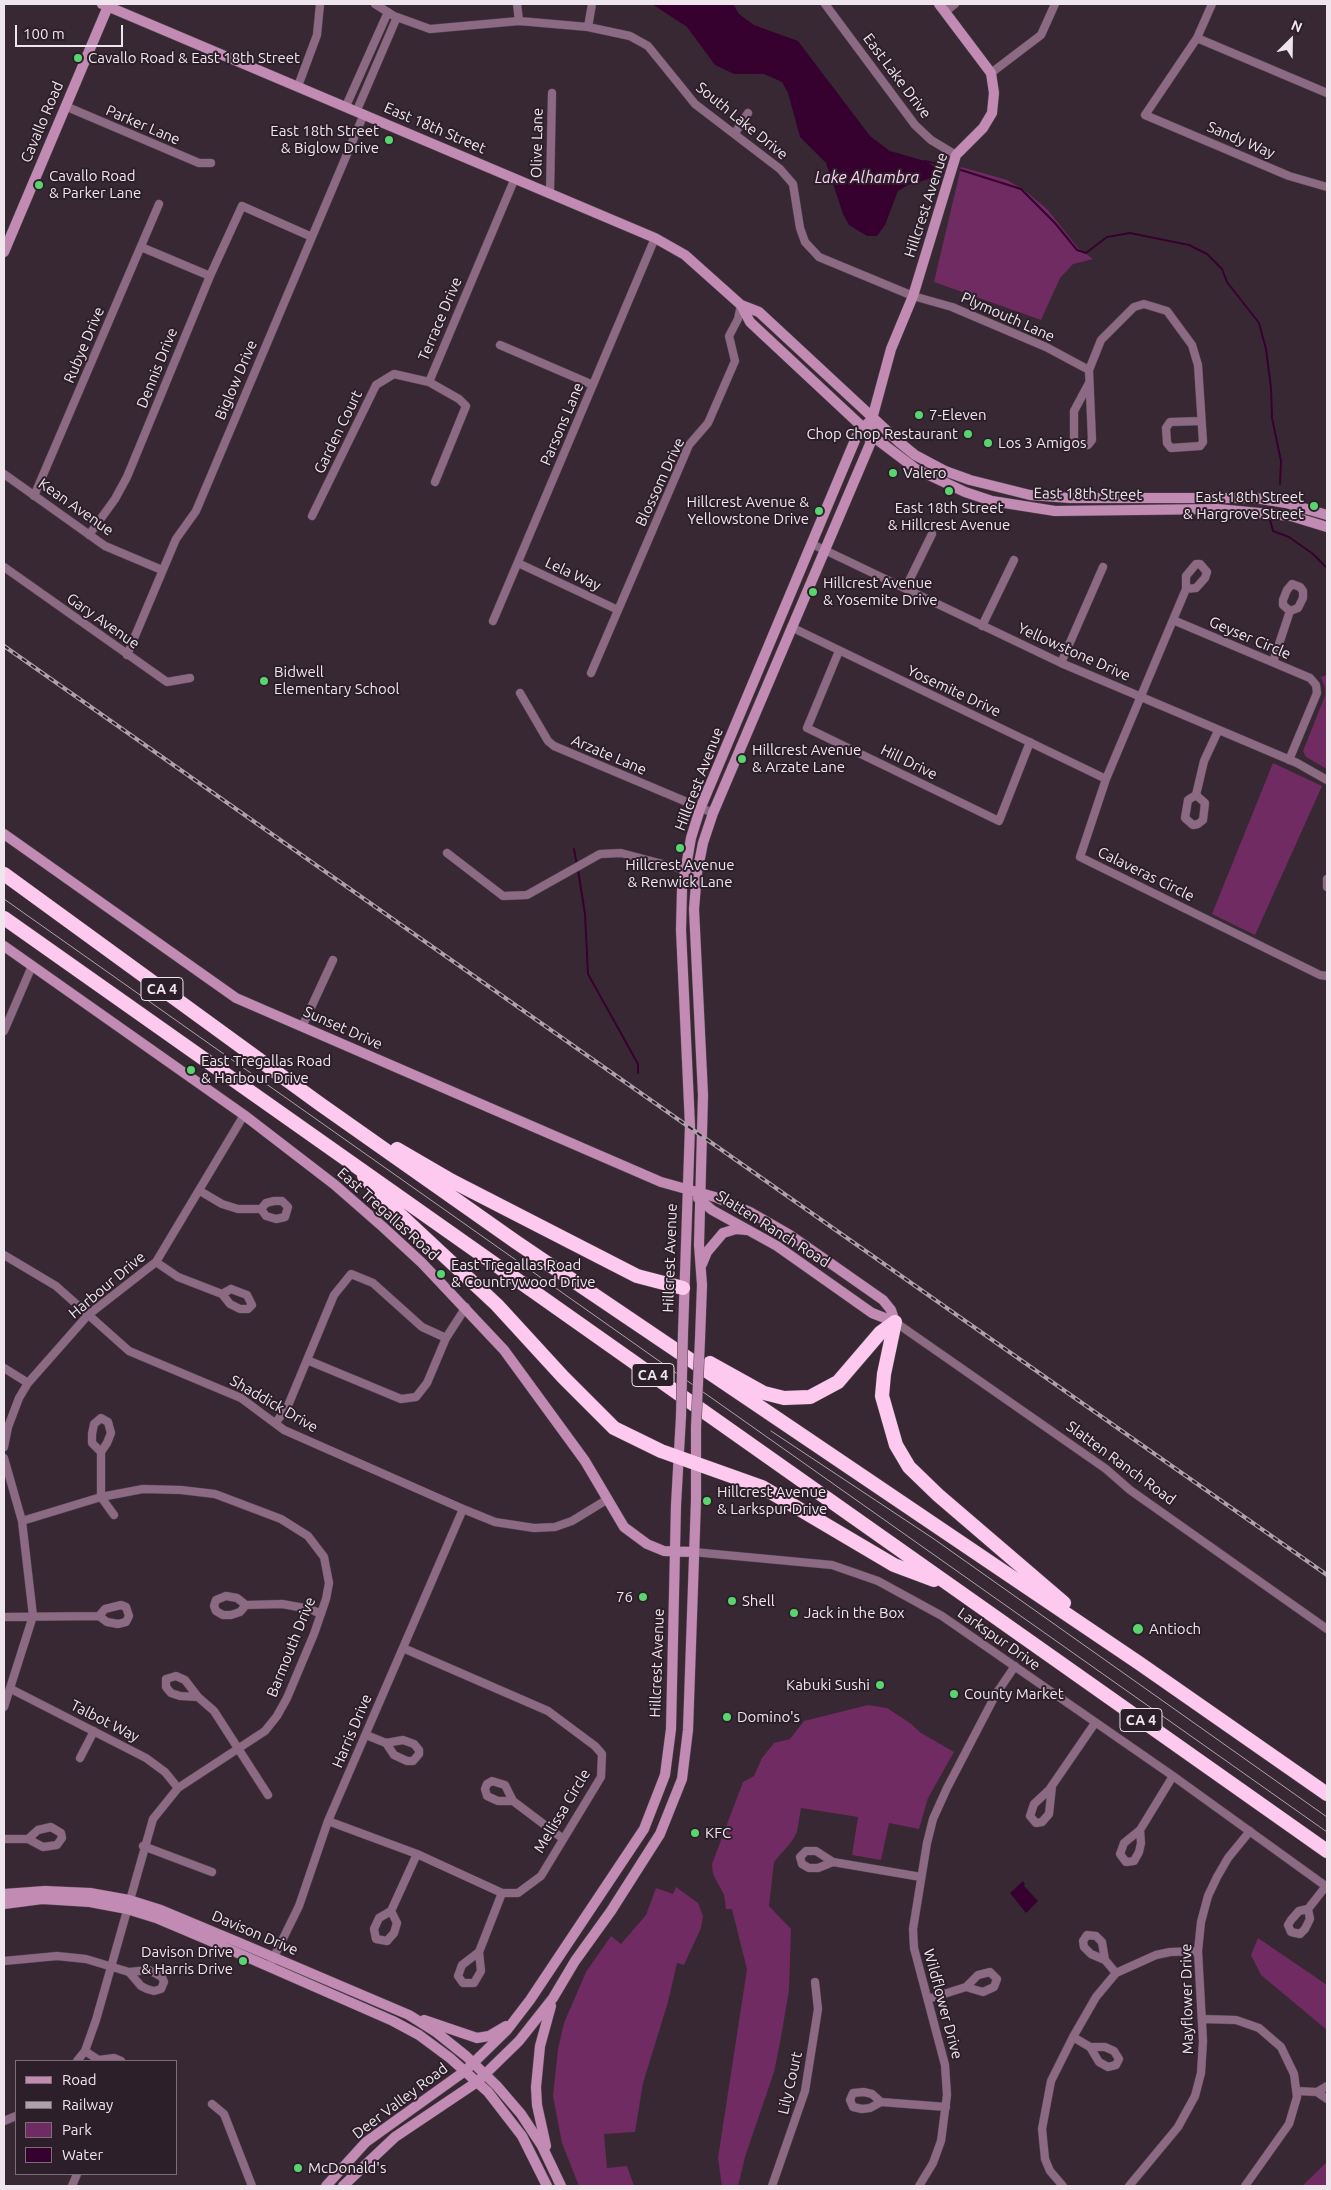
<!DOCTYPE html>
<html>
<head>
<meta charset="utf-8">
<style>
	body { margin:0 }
	#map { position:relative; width:1331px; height:2190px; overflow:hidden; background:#382834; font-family:Ubuntu,sans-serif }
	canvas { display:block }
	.frame { position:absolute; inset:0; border:5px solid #efe5ec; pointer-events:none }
	.legend { position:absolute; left:15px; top:2060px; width:162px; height:115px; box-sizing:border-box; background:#2d1f2a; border:1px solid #7b6e78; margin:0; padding:6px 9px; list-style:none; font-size:15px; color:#efe5ec }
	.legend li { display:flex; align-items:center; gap:10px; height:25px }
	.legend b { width:25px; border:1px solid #7b6e78 }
	.north { position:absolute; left:1266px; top:15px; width:50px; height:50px; -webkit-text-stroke:4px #2d1f2a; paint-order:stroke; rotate:23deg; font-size:14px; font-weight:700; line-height:20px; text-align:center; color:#efe5ec }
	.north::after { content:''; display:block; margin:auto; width:18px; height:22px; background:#efe5ec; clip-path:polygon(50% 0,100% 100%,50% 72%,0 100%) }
	.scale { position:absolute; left:15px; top:25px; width:108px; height:22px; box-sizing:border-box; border:2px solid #efe5ec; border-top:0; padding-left:6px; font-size:15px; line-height:18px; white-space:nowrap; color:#efe5ec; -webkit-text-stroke:4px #2d1f2a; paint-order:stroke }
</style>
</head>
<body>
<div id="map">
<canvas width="1331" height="2190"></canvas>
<div class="frame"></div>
<ul class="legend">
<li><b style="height:6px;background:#c28bb4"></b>Road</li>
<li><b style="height:6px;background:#aea1aa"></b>Railway</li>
<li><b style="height:14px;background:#6f2b62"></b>Park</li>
<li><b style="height:14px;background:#37012f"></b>Water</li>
</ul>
<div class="north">N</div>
<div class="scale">100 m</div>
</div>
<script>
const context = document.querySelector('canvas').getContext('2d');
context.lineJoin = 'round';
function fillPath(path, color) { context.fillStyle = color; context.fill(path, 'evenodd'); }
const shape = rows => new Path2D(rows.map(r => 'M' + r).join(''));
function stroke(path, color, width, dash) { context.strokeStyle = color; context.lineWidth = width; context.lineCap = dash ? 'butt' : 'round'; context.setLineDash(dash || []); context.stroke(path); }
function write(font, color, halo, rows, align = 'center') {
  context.font = font + ' Ubuntu,sans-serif'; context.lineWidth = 4; context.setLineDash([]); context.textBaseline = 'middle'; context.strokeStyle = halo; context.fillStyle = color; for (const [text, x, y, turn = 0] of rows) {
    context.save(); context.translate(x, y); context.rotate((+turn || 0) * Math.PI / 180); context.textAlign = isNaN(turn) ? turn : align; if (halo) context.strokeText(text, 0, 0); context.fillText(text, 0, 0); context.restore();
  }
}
const green = shape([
	[961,167,1007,180,1024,190,1047,209,1078,248,1093,259,1073,264,1060,278,1041,320,934,282],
	[1327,675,1327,769,1306,757,1303,751,1325,696,1325,688,1321,677],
	[1273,763,1322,786,1255,935,1212,914],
	[868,1705,887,1708,910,1723,921,1733,954,1752,928,1798,919,1829,889,1823,881,1860,852,1855,858,1817,801,1808,797,1832,792,1841,774,1862,769,1906,791,1929,789,1990,780,2043,774,2072,745,2157,738,2186,722,2186,718,2158,747,1969,732,1909,726,1909,724,1895,713,1874,712,1864,743,1782,754,1776,762,1758,774,1743,790,1739,804,1721],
	[676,1887,698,1903,703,1916,701,1928,684,1965,677,1963,668,2002,643,2083,635,2132,604,2134,607,2168,627,2166,634,2186,579,2186,562,2143,553,2096,558,2049,564,2023,586,1972,611,1936,621,1944,646,1915,656,1888,673,1894],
	[1258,1938,1327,1985,1327,2030,1261,1975,1251,1955],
	[1327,2162,1327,2186,1302,2186]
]);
const water = shape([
	[652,4,733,4,739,14,754,25,798,41,870,136,890,151,925,161,935,167,935,172,932,178,908,185,898,191,885,225,877,236,867,236,849,225,843,214,826,163,800,137,788,93,782,82,764,74,734,74,715,65,687,27],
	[1023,1881,1025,1884,1024,1886,1038,1901,1026,1913,1010,1893]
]);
const stream = shape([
	[925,161,942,165],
	[961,170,1021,189,1055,223,1077,250,1086,253,1107,237,1130,233,1189,245,1207,254,1222,269,1227,282,1259,323,1266,349,1271,388,1272,418,1281,461,1280,484],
	[1270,520,1273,531,1289,537,1313,554,1327,568],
	[574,849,577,865],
	[578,870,585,914,588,974,638,1064,638,1073]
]);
const street = shape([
	[375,4,394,16,430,29,519,21,588,27,630,36,648,46,695,104,780,169,793,184,800,228,805,242,819,257,913,296,952,307,1046,347,1089,370],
	[517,4,519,21],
	[825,4,915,125,931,140,956,155],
	[1212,4,1197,38,1145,115,1289,176,1327,187],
	[945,12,955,4],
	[588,27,592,4],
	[1197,38,1327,93],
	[991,73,1041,35,1055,4],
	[298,86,317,35,320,4],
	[65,106,199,163,211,163],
	[346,106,388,12],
	[357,110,397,17],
	[735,133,748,113],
	[550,193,552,93],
	[141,247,210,276],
	[500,345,593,385],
	[1089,383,1074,411,1074,441,1079,445,1088,445,1092,440,1089,370,1101,340,1134,307,1144,304,1167,311,1192,345,1198,365,1203,442,1200,446,1171,448,1167,443,1166,428,1170,422,1201,421],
	[4,474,105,546,162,570],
	[435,482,466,406,459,399,429,382,515,178],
	[34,496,159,204],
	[312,516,376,385,394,374,429,382],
	[89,535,115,499,127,477,210,276,242,206,312,237],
	[812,544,1061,663,1297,763,1327,780],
	[518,563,618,610],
	[4,567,167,682,190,678],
	[906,587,932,534],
	[1186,589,1196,588,1205,578,1207,572,1200,564,1196,564,1186,576,1186,589,1106,779,1080,857,1320,975,1327,976],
	[1173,620,1310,678,1316,685,1317,693,1289,760],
	[493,621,655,238],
	[982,626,1014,560],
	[791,627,1106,779],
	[839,651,807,728,999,821,1030,742],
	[127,655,176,539,196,511,364,114],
	[1273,662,1290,611,1298,608,1303,598,1303,591,1300,587,1292,584,1287,590,1283,600,1283,605,1290,611],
	[1061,663,1103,567],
	[591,673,689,445,708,423,735,361,729,336,738,319,741,305],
	[520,693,548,741,554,746,713,813],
	[1196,795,1205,803,1203,820,1198,824,1193,825,1185,818,1188,800,1196,795],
	[1196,795,1204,761,1218,731],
	[447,853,503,896,527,895,600,854,621,853,697,873],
	[1327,879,1327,887],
	[302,1027,333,960],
	[4,1031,32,966],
	[200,1191,222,1204,238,1209,261,1209],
	[274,1201,282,1201,288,1207,285,1217,276,1219,266,1216,261,1209,266,1203,274,1201],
	[4,1255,56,1286,129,1351,241,1398,284,1430,463,1509,495,1522,534,1528,555,1527,572,1521,608,1499],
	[156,1262,178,1277,222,1294],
	[231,1289,247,1295,252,1305,248,1309,240,1309,230,1304,222,1294,231,1289],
	[895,1322,1106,1469,1130,1490,1327,1629],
	[307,1360,401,1399,416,1397,427,1383,446,1338,466,1307],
	[4,1368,28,1383],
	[276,1422,287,1408,334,1295,351,1274,373,1283,422,1327,446,1338],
	[4,1447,8,1427,19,1398,28,1383,88,1315,156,1262,244,1115],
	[101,1452,92,1443,92,1434,94,1424,101,1418,108,1422,111,1433,107,1443,101,1452,101,1497,114,1515],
	[4,1458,22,1521,33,1616,4,1707],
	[22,1521,101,1497,143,1489,181,1490,215,1494,281,1519,308,1536,324,1557,329,1583,326,1599,314,1634,287,1698,277,1716,265,1731,178,1788,153,1819,96,2020,85,2051,77,2061],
	[693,1552,832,1565,878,1581,942,1616,1173,1776,1327,1887],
	[246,1605,240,1612,231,1615,223,1615,216,1611,214,1606,216,1600,226,1596,237,1598,246,1605,282,1604,310,1609,321,1614],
	[4,1617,99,1616,107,1622,118,1624,126,1622,129,1616,126,1607,121,1605,105,1609,99,1616],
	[11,1689,146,1758,165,1772,178,1788],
	[198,1697,180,1696,171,1693,166,1687,166,1679,176,1676,185,1680,198,1697,214,1711,268,1795],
	[366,1735,386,1743,403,1740,414,1744,419,1750,419,1754,413,1761,407,1761,394,1755,386,1743],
	[80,1758,94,1731],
	[1052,1786,1049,1814,1042,1822,1036,1823,1030,1816,1034,1804,1049,1790,1095,1723],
	[513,1801,498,1801,487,1796,485,1789,487,1784,492,1781,505,1785,513,1801,562,1838],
	[328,1821,417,1854,502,1893,518,1893,541,1876,601,1777,602,1754,595,1746,548,1711,403,1648],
	[1140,1830,1141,1843,1139,1852,1134,1861,1126,1862,1120,1854,1124,1843,1140,1830,1173,1776],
	[4,1839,28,1839,43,1847,57,1845,62,1838,61,1833,51,1827,38,1830,28,1839],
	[143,1846,212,1872],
	[833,1862,816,1851,806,1851,800,1857,802,1864,809,1868,818,1868,833,1862,921,1877],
	[1308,1909,1310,1919,1305,1929,1300,1934,1291,1932,1288,1925,1291,1920,1299,1911,1308,1909,1326,1886],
	[391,1911,397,1923,394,1933,387,1941,376,1939,374,1929,379,1918,391,1911,417,1854],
	[479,1952,462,1965,458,1976,463,1983,474,1983,481,1971,479,1952,502,1893],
	[1105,1960,1102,1942,1096,1936,1087,1935,1083,1941,1084,1947,1091,1954,1105,1960,1116,1973],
	[4,1961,57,1956,86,1959,129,1972,141,1986,147,1989,154,1991,161,1989,164,1982,162,1977,149,1970,129,1972],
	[270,1965,299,1906,328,1821,463,1509],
	[928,1999,966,1987,978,1975,990,1972,997,1979,994,1987,983,1992,966,1987],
	[1202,2019,1236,2020,1259,2028,1281,2047,1294,2074,1297,2097,1289,2124,1245,2186],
	[1073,2037,1090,2047,1105,2047,1114,2051,1119,2059,1116,2065,1108,2067,1099,2062,1090,2047],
	[85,2051,100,2061],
	[99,2060,114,2058,121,2061],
	[1297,2091,1317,2092,1327,2099],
	[1317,2092,1327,2086],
	[881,2102,872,2094,864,2092,853,2093,850,2100,853,2107,862,2109,870,2108,881,2102,946,2107],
	[212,2104,224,2114,252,2186],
	[4,2121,16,2116],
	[72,2186,77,2174],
	[772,2186,805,2091,818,2009,815,1982],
	[919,2186,933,2163,941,2141,947,2095,945,2065,914,1948,913,1929,927,1843,933,1819,947,1788,996,1694,1015,1666],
	[1063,2186,1050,2171,1045,2159,1042,2129,1051,2081,1073,2037,1096,1997,1116,1973,1156,1955,1170,1952,1198,1951],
	[1129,2186,1178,2127,1195,2096,1201,2073,1203,2041,1198,1951,1201,1922,1208,1896,1217,1877,1228,1858,1250,1831]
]);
const secondary = shape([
	[102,4,655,238,685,255,741,305,759,312,899,442,915,455,945,471,970,480,1030,495,1070,498,1255,498,1286,503,1327,515],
	[4,252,109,4],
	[741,305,750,322,871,435,916,469,965,492,992,501,1055,511,1217,509,1291,516,1327,527],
	[4,834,236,998,661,1182,715,1197,750,1212,790,1235,883,1300,891,1310,895,1322],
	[4,946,244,1115,335,1185,383,1227,422,1263,504,1350,585,1461,624,1527,647,1544,664,1551,693,1552],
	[698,1198,712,1210,777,1246,872,1313,895,1322],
	[702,1264,707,1252,723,1233,736,1229,747,1230],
	[683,1333,690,1126,681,930,682,889,691,838,700,809,858,433,872,419],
	[700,1339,702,1285,699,1245,703,1095,694,909,697,873,703,843,713,813,870,444,872,419,891,349,913,296,956,155,983,128,992,113,994,93,991,73,939,4],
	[4,1894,45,1891,90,1893,129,1900,161,1910,240,1943,409,2015,436,2032,466,2056,497,2086,521,2114,542,2146,561,2186],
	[4,1904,42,1899,90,1902,127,1909,156,1918,208,1940,393,2021,419,2035,450,2058,488,2092,522,2136,547,2186],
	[424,2020,477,2038,489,2036,506,2026],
	[546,2146,537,2105,536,2087,540,2046,551,2006],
	[326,2186,366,2142,465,2071,507,2030,530,2000,644,1829,665,1775,671,1729,676,1505,681,1416],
	[343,2186,395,2137,477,2082,519,2041,553,1998,575,1961,611,1911,660,1834,682,1779,688,1730,696,1500,696,1427]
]);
const highway = shape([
	[4,874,320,1104,516,1242,1139,1663,1327,1794],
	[4,918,1327,1851],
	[397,1149,452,1181,637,1276,683,1288],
	[364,1176,379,1195,497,1305,563,1377,614,1428,661,1451,762,1487,894,1565,934,1580],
	[895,1322,884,1374,882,1396,896,1445,909,1467,938,1495,1064,1603],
	[710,1363,764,1393,784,1398,810,1397,838,1382,880,1333,895,1322]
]);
const tram = shape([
	[4,899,1327,1832],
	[771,1431,934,1539,1327,1817]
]);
const rail = shape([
	[4,646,1327,1575]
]);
const secondaryBridge = shape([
	[681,1416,683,1333],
	[696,1427,700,1339]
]);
const markers = [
	[78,58,5,"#58d56f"],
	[389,140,5,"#58d56f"],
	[39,185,5,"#58d56f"],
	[919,415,5,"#58d56f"],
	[968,434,5,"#58d56f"],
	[988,443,5,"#58d56f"],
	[893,473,5,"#58d56f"],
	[949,491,5,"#58d56f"],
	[1314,506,5,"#58d56f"],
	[819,511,5,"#58d56f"],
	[813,592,5,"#58d56f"],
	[264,681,5,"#58d56f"],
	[742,759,5,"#58d56f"],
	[680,848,5,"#58d56f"],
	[191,1070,5,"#58d56f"],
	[441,1274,5,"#58d56f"],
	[707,1501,5,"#58d56f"],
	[643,1597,5,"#58d56f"],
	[732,1601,5,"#58d56f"],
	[794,1613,5,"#58d56f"],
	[1138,1629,6,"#58d56f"],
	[880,1685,5,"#58d56f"],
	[954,1694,5,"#58d56f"],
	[727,1717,5,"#58d56f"],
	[695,1833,5,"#58d56f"],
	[243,1961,5,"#58d56f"],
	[298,2168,5,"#58d56f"]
];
const shields = [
	[162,989,42],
	[653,1375,42],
	[1141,1720,42]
];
const shieldNames = [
	["CA 4",162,989],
	["CA 4",653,1375],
	["CA 4",1141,1720]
];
const poiNames = [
	["Cavallo Road & East 18th Street",88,58],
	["East 18th Street",379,131,"right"],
	["& Biglow Drive",379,148,"right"],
	["Cavallo Road",49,176],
	["& Parker Lane",49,193],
	["7-Eleven",929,415],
	["Chop Chop Restaurant",958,434,"right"],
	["Los 3 Amigos",998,443],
	["Valero",903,473],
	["East 18th Street",1304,497,"right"],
	["& Hargrove Street",1304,514,"right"],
	["Hillcrest Avenue &",809,502,"right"],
	["Yellowstone Drive",809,519,"right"],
	["East 18th Street",949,508,"center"],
	["& Hillcrest Avenue",949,525,"center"],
	["Hillcrest Avenue",823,583],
	["& Yosemite Drive",823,600],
	["Bidwell",274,672],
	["Elementary School",274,689],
	["Hillcrest Avenue",752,750],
	["& Arzate Lane",752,767],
	["Hillcrest Avenue",680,865,"center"],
	["& Renwick Lane",680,882,"center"],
	["East Tregallas Road",201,1061],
	["& Harbour Drive",201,1078],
	["East Tregallas Road",451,1265],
	["& Countrywood Drive",451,1282],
	["Hillcrest Avenue",717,1492],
	["& Larkspur Drive",717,1509],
	["76",633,1597,"right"],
	["Shell",742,1601],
	["Jack in the Box",804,1613],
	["Antioch",1149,1629],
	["Kabuki Sushi",870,1685,"right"],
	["County Market",964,1694],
	["Domino's",737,1717],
	["KFC",705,1833],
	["Davison Drive",233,1952,"right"],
	["& Harris Drive",233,1969,"right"],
	["McDonald's",308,2168]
];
const streetNames = [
	["East Lake Drive",897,76,53],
	["South Lake Drive",742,121,39],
	["Cavallo Road",42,122,-67],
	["Parker Lane",143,125,23],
	["East 18th Street",435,128,23],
	["Sandy Way",1241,140,23],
	["Olive Lane",537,143,-89],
	["Hillcrest Avenue",926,205,-72],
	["Plymouth Lane",1008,317,24],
	["Terrace Drive",440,319,-67],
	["Rubye Drive",84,345,-67],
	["Dennis Drive",157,368,-68],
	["Biglow Drive",236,380,-67],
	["Parsons Lane",562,424,-67],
	["Garden Court",338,432,-64],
	["Blossom Drive",660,482,-65],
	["East 18th Street",1088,494,1],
	["Kean Avenue",76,507,35],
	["Lela Way",573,574,25],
	["Gary Avenue",103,621,35],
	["Geyser Circle",1250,638,23],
	["Yellowstone Drive",1074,652,24],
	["Yosemite Drive",954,691,25],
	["Arzate Lane",609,755,23],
	["Hill Drive",909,762,26],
	["Hillcrest Avenue",699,779,-69],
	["Calaveras Circle",1146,874,26],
	["Sunset Drive",343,1028,24],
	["East Tregallas Road",388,1214,42],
	["Slatten Ranch Road",773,1229,32],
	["Hillcrest Avenue",670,1258,-88],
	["Harbour Drive",107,1285,-40],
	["Shaddick Drive",274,1404,30],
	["Slatten Ranch Road",1121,1463,36],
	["Larkspur Drive",999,1639,35],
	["Barmouth Drive",291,1647,-68],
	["Hillcrest Avenue",657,1663,-88],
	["Talbot Way",105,1721,27],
	["Harris Drive",352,1731,-67],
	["Mellissa Circle",562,1811,-59],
	["Davison Drive",255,1933,23],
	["Mayflower Drive",1187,1999,-91],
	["Wildflower Drive",943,2004,75],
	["Lily Court",790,2083,-77],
	["Deer Valley Road",400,2101,-37]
];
const waterNames = [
	["Lake Alhambra",867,178]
];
fillPath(green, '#6f2b62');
fillPath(water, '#37012f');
stroke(stream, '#37012f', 2);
stroke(street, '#554651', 9);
stroke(secondary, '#554651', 11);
stroke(highway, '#554651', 15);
stroke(street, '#8c6a84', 8);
stroke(secondary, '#c28bb4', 10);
stroke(highway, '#fdc9ef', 14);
stroke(tram, '#aea1aa', 1);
stroke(rail, '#aea1aa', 4);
stroke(rail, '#2d1f2a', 2, [5.5]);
stroke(secondaryBridge, '#554651', 11, []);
stroke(secondaryBridge, '#c28bb4', 10);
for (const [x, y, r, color] of markers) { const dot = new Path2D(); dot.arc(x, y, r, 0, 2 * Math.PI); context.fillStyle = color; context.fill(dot); stroke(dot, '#2d1f2a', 2); }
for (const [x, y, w] of shields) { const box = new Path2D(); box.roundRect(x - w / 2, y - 11.5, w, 23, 4); context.fillStyle = '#2d1f2a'; context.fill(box); stroke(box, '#efe5ec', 1); }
write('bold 14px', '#efe5ec', null, shieldNames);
write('15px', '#efe5ec', '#2d1f2a', poiNames, 'left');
write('15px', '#efe5ec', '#2d1f2a', streetNames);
write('italic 16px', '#fbd1f0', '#2d1f2a', waterNames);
</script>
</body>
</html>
